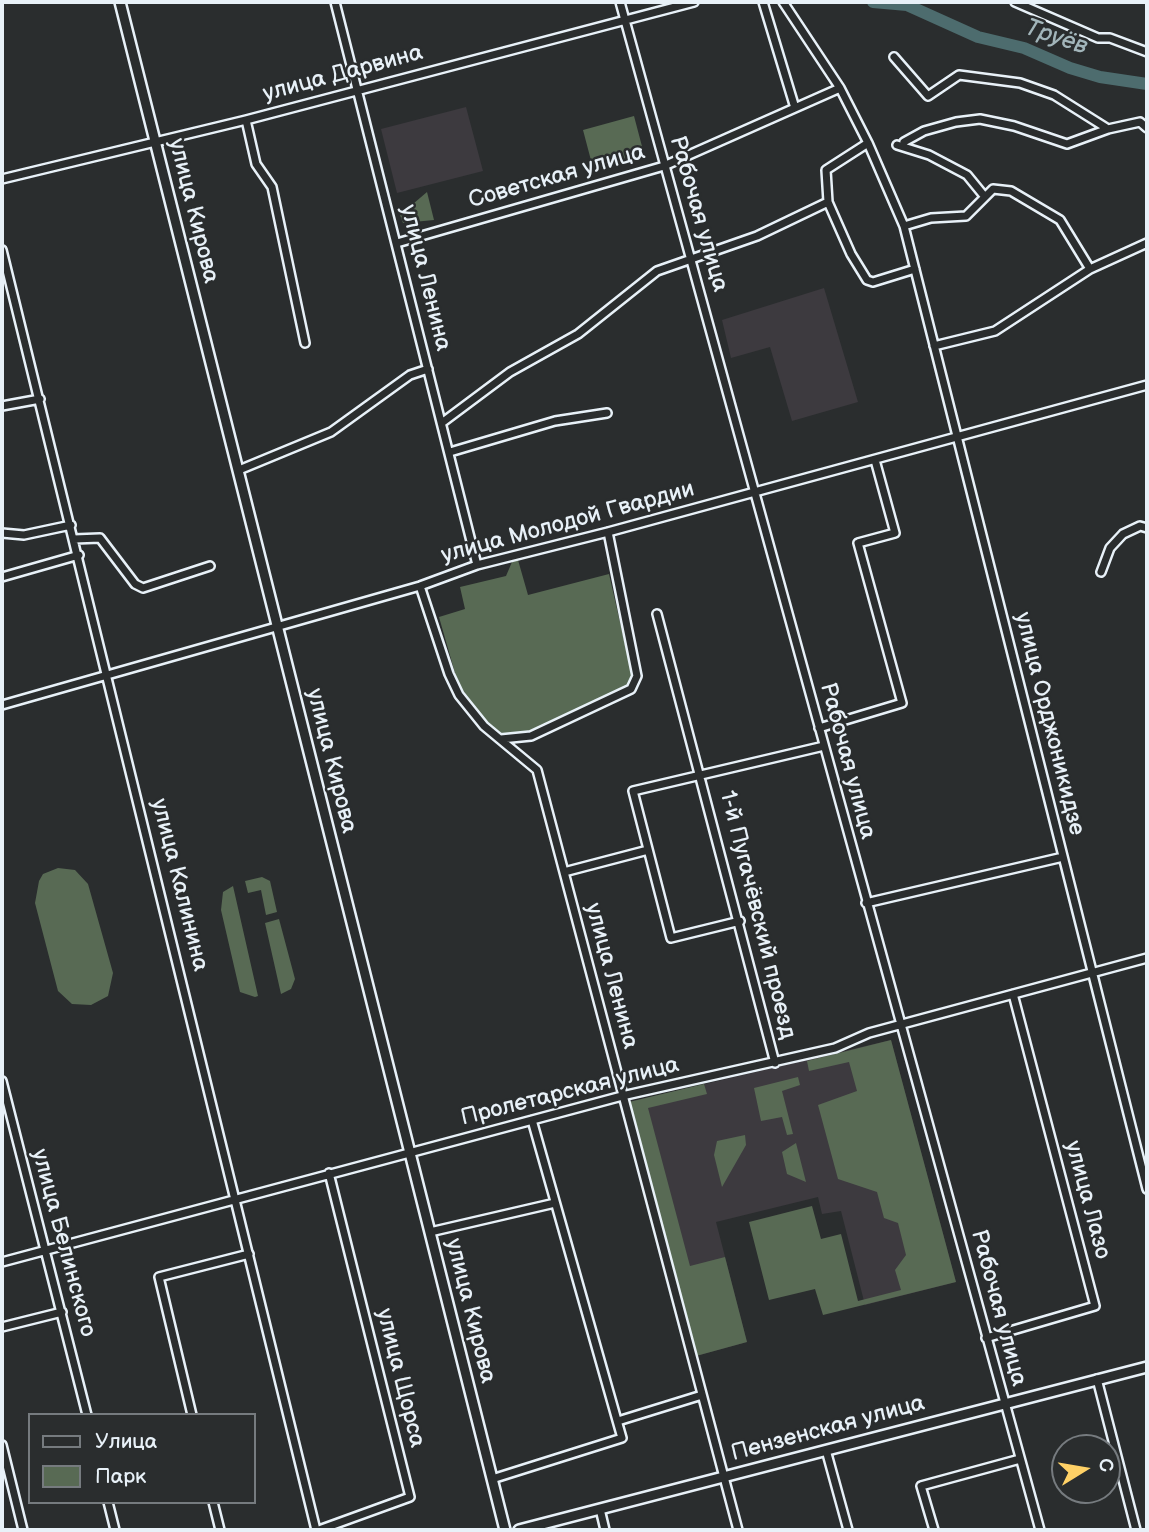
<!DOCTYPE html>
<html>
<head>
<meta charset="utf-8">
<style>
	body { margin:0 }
	#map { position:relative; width:1149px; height:1532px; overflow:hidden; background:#2a2d2e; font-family:"Balsamiq Sans",sans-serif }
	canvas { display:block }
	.frame { position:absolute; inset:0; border:4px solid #e8f1f8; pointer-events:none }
	.legend { position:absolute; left:28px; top:1413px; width:228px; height:91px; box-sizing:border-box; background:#2a2d2e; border:2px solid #767b7f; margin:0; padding:9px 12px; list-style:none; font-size:21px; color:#e8f1f8 }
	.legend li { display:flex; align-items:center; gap:14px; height:35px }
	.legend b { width:35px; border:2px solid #767b7f }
	.north { position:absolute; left:1051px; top:1434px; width:70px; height:70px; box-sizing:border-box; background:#2a2d2e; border:2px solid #767b7f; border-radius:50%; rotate:79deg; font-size:19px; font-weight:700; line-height:28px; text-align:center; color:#e8f1f8 }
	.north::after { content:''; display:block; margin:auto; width:24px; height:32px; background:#ffd166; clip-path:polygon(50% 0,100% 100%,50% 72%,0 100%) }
</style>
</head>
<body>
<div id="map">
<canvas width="1149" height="1532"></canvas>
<div class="frame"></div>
<ul class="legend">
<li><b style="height:9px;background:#2a2d2e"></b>Улица</li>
<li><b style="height:19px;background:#586a54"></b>Парк</li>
</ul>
<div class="north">С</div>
</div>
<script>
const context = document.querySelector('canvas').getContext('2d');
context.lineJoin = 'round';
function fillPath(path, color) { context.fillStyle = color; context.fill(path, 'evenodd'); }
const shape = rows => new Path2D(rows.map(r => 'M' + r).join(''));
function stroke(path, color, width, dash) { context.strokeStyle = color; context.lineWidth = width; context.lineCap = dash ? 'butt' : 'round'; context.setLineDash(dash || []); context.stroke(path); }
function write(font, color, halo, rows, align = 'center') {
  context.font = font + ' "Balsamiq Sans",sans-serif'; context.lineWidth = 5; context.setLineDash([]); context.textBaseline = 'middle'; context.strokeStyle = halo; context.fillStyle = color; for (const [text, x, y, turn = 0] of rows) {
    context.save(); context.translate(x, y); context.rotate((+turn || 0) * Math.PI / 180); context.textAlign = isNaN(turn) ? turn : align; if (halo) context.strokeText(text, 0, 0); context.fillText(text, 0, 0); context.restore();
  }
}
const built = shape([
	[466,107,483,171,397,193,381,129],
	[824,288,858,402,792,421,770,347,731,358,722,320],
	[891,1040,956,1282,865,1305,841,1211,822,1214,818,1197,716,1222,747,1342,696,1356,629,1102]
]);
const green = shape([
	[634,116,644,154,593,168,583,130],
	[427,192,434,220,403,223,400,215],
	[518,560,528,595,609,574,632,675,628,685,533,731,515,736,504,735,478,715,457,680,439,617,465,609,460,587,506,576,512,562],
	[58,868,75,870,88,884,113,973,108,996,91,1005,72,1004,58,991,35,903,39,881,43,874],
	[262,877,270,881,277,912,266,915,261,890,248,893,245,881],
	[233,886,258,996,255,997,240,992,221,910,223,892],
	[279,919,295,979,291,989,281,994,265,923],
	[891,1040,956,1282,823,1315,815,1289,769,1300,749,1222,812,1206,821,1239,841,1234,858,1301,901,1290,895,1270,906,1255,898,1223,884,1218,877,1192,838,1179,818,1105,857,1091,849,1062,809,1071,807,1061],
	[798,1077,800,1085,782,1091,793,1134,787,1135,782,1117,761,1121,754,1088],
	[704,1084,707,1094,648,1108,690,1266,725,1257,747,1342,696,1356,629,1102],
	[745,1135,746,1145,722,1187,714,1155,717,1141],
	[796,1143,806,1182,787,1174,782,1152]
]);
const river = shape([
	[873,2,907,5,978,37,1024,48,1070,68,1100,77,1147,84]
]);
const minor = shape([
	[335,2,477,565],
	[620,2,1040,1530],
	[763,2,795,108],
	[783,2,840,88,868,143,904,226,1147,1189],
	[1015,2,1098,38,1110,38,1147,52],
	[894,57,928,96,959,75,1020,83,1054,95,1108,129,1140,122,1147,128],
	[246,120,256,164,272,187,305,343],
	[904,142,924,131,956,122,980,119,1014,126,1067,144,1108,129],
	[868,143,826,170,828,202,851,254,867,280,873,282,915,269],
	[897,145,929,155,967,175,985,197],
	[2,179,246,120,694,2],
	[904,226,931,218,966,216,993,189,1011,191,1060,220,1090,269],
	[397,243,664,166,840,88],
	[2,250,316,1530],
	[934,346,995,331,1090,269,1147,243],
	[2,406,40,399],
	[443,422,510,372,578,334,657,271,757,236,828,202],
	[450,452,555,421,607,413],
	[239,470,331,432,410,375,428,369],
	[2,533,24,535,71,525],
	[74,539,100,538,135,584,143,588,210,566],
	[1101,572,1110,548,1123,534,1140,526,1147,528],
	[2,577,79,555],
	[420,586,449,674,459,695,484,726,537,770,738,1530],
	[657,614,775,1063],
	[2,705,420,586,477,565,608,532,1147,385],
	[819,728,902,703,858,543,895,533,875,460],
	[501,739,531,736,631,689,637,676,608,532],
	[564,872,648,850],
	[866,903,1063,857],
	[740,921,671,938,633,791,824,746],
	[2,1081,87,1415],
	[430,1232,555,1203],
	[2,1262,622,1096,835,1048,869,1033,1147,958],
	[2,1327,62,1312],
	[986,1338,1095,1306,1013,994],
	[1097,1379,1136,1530],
	[192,1415,159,1277,249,1254],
	[618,1421,702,1395],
	[2,1445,23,1530],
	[826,1450,848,1530],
	[492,1479,622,1438,532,1120],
	[108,1502,115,1530],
	[213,1502,220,1530],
	[600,1509,605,1530],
	[319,1530,410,1497,329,1173],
	[934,1530,921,1486,1020,1459]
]);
const tertiary = shape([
	[120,2,505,1530],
	[519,1530,1147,1367]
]);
const streetNames = [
	["улица Дарвина",343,74,-15],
	["Советская улица",557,177,-16],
	["улица Кирова",193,211,76],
	["Рабочая улица",698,214,74],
	["улица Ленина",425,278,76],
	["улица Молодой Гвардии",568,523,-15],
	["улица Орджоникидзе",1049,724,76],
	["улица Кирова",331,761,76],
	["Рабочая улица",847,761,75],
	["улица Калинина",179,885,76],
	["1-й Пугачёвский проезд",757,915,76],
	["улица Ленина",611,976,75],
	["Пролетарская улица",570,1092,-14],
	["улица Лазо",1087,1200,75],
	["улица Белинского",63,1243,75],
	["Рабочая улица",998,1308,75],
	["улица Кирова",470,1311,76],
	["улица Щорса",400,1378,76],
	["Пензенская улица",828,1429,-15]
];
const waterNames = [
	["Труёв",1056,38,19]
];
fillPath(built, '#3d3a3f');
fillPath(green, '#586a54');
stroke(river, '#4d6c6e', 12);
stroke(minor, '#e8f1f8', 12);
stroke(tertiary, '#e8f1f8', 14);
stroke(minor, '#2a2d2e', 7);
stroke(tertiary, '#2a2d2e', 9);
write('23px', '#e8f1f8', '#2a2d2e', streetNames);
write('italic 24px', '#a2b5ba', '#2a2d2e', waterNames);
</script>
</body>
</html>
